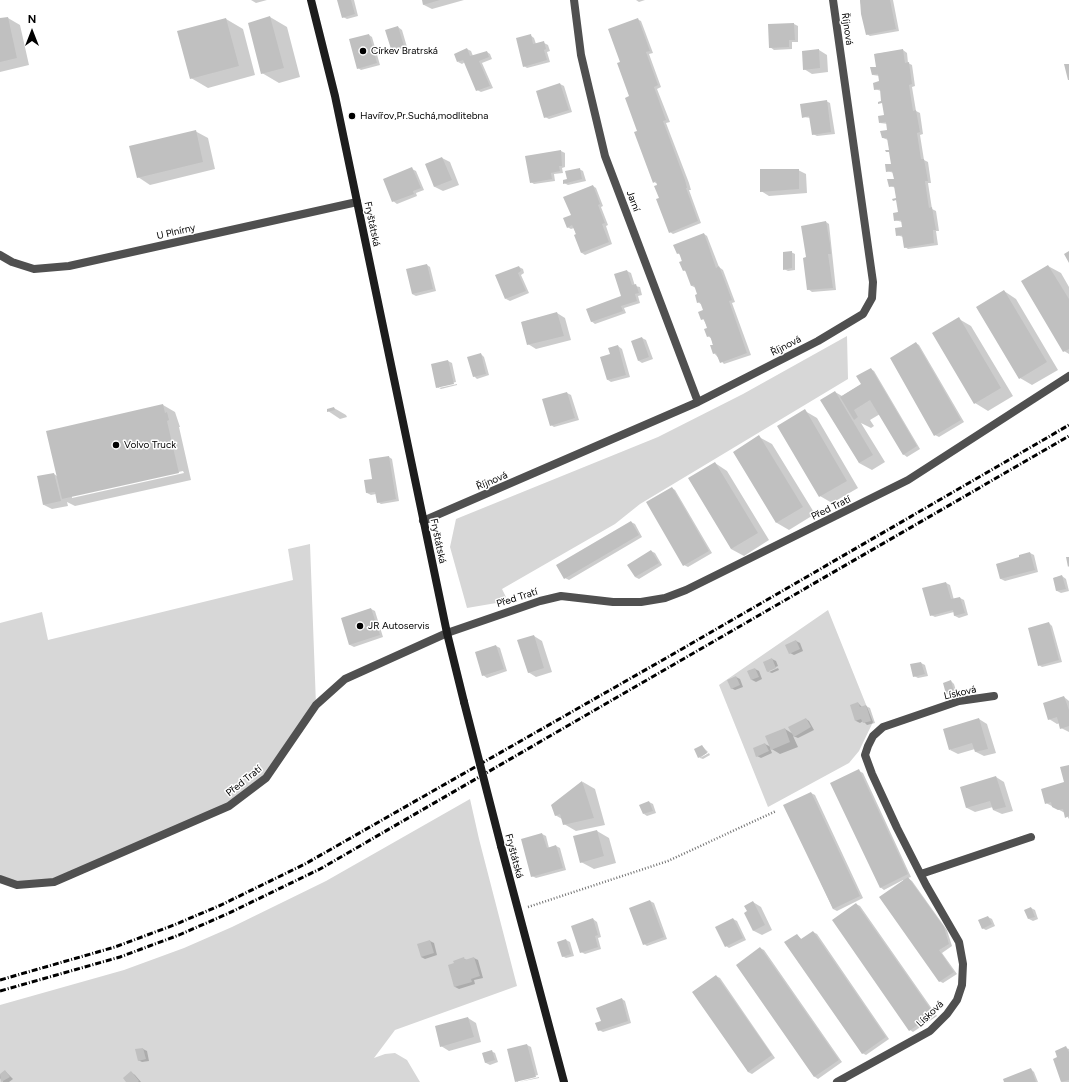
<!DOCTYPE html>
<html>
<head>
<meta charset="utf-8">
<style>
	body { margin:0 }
	#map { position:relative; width:1069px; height:1082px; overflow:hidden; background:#fff; font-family:Figtree,sans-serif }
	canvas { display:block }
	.north { position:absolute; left:12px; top:12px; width:40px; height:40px; -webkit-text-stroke:3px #fff; paint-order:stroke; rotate:0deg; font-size:11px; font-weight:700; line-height:16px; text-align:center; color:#000 }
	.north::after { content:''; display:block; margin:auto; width:14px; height:18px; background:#000; clip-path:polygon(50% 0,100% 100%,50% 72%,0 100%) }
</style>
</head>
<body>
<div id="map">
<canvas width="1069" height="1082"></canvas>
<div class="north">N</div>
</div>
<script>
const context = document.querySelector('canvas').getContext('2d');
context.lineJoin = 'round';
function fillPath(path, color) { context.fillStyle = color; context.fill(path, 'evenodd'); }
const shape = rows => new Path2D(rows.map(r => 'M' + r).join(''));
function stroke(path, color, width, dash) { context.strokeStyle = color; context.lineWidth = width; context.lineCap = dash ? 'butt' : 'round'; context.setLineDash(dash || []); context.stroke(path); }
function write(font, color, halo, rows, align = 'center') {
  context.font = font + ' Figtree,sans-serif'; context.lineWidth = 3; context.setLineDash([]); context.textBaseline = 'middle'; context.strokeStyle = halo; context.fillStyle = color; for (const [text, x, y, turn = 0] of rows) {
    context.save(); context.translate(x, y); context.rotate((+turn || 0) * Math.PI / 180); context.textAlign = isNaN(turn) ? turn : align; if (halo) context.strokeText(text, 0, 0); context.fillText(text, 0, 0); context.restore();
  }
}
const green = shape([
	[847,336,848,379,640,504,615,524,502,589,508,601,467,608,450,547,456,519,658,437,743,394],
	[310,544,316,705,266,778,229,806,54,882,17,885,0,879,0,623,42,612,48,640,293,580,288,549],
	[828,610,873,722,859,751,849,763,768,807,719,685],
	[470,799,479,839,517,986,395,1030,374,1058,385,1054,395,1053,407,1060,420,1082,0,1082,0,1005,124,970,184,948,232,927,326,881]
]);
const shadow = shape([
	[251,0,267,0,256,3],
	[338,0,354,0,358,16,347,19,343,17],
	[423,0,464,0,432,9,424,5],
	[636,0,645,0,639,2],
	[860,0,893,0,899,31,870,36,867,34],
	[270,17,287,27,300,77,279,83,262,73],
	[8,18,20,25,29,65,0,72,0,19],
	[226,19,243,29,255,75,208,88,191,78],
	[637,19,641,21,653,53,649,54,661,87,657,89,670,122,666,123,689,183,691,190,689,190,701,223,673,234,670,232,658,184,654,182,638,132,622,62],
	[794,24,798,26,798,42,792,42,792,49,774,50,770,47],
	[398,27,402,30,407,47,395,51,391,48],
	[369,35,372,37,380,65,361,70,358,68],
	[530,35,534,38,536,44,544,43,548,45,550,51,547,52,550,62,527,68,524,66],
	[467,49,471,51,473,56,487,52,490,54,492,59,482,63,493,88,481,92,477,90,465,62,462,64,458,62],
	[819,50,827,55,828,72,812,74,804,69],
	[903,50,907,53,908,63,912,65,915,86,912,87,916,111,920,113,923,134,920,135,924,160,928,162,931,183,928,183,932,209,936,211,939,231,936,231,938,245,908,249,905,247,903,237,897,235,903,228,902,222,895,220,899,213,896,188,890,186,895,179,894,173,887,171,892,164,888,140,883,138,888,131,888,124,880,123,885,116,881,91,875,89,880,82,880,76,873,75,877,68,875,54],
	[560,84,564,86,572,112,549,119,545,117],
	[826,101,830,103,835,134,817,136,813,134,811,118,803,117],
	[195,131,208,138,215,169,150,185,138,177],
	[561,151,565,153,565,167,562,168,563,173,554,174,555,181,534,184,531,182,526,157],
	[442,158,450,162,459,185,443,191,435,187,426,164],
	[412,169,416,171,424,190,416,193,417,196,397,204,393,201],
	[579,169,583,171,586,181,568,185,564,183],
	[798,170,806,174,807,193,769,196,761,191],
	[593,186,596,188,603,206,601,207,608,225,606,226,612,244,585,255,582,253,574,228,571,229,567,227,572,216],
	[826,222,829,224,836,290,812,292,808,289],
	[704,234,707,236,719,267,723,270,735,302,732,303,751,355,724,364,714,353,712,339,708,336,708,328,700,313,704,311,702,305,698,302,699,294,696,288,692,286,687,272,683,270,681,255,677,253],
	[791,252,795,254,795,270,788,271,784,269,783,262,785,261],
	[427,265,430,267,436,291,416,296,412,294],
	[1048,266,1061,273,1069,287,1069,354,1064,351],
	[519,267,523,269,524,273,521,275,529,293,510,301,506,299],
	[627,271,631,273,635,286,640,287,642,295,638,296,640,303,624,308,626,313,595,324,591,321,622,297],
	[1004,291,1016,299,1058,370,1032,385,1020,378],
	[557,313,565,318,571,340,536,349,528,344,522,322],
	[959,319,971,326,1013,396,988,411,975,403,934,334],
	[642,338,646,340,653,359,642,363,639,361],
	[916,343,919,345,964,422,939,437,935,435],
	[618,346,622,349,630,377,611,382,608,380,611,355],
	[481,354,484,357,489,375,477,379,474,376],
	[448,361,452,363,456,382,439,386,439,388,437,387],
	[871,369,874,371,920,449,907,457,903,454,880,414,870,420,874,426,871,428,861,423,885,462,872,470,859,463,835,392,842,396,862,384],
	[457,384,457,385,441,389,439,388],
	[567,393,571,395,579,420,554,427,551,425,543,400],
	[163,405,175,412,180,427,179,427,191,480,75,506,67,502,68,506,52,509,44,505,54,474,57,476],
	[183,471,184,473,72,498,72,496],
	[334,408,346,415,347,417,340,419,328,411],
	[805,411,817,418,858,488,832,503,820,496],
	[759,437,772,444,815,514,789,530,777,523],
	[389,457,392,459,399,501,381,504,378,502,376,494,371,495,367,493,373,479],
	[715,463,727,471,769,540,744,556,731,549],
	[672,488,675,490,712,553,688,567,684,565],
	[631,522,635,524,642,537,569,580,565,578],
	[651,551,655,553,662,565,639,579,635,577],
	[1030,553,1034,555,1038,572,1005,581,1001,579,997,564,1021,558],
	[1062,576,1066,579,1069,591,1061,593,1057,591,1054,578],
	[946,583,950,585,954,600,960,598,964,600,968,615,959,618,955,616,954,612,935,617,931,615],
	[371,609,375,611,383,637,354,647,350,645,342,619],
	[1049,623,1052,626,1062,662,1042,667,1039,665],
	[534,636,542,641,552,672,536,677,528,672],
	[796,641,800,643,803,651,794,655,790,653],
	[496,646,500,648,507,671,487,678,483,675],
	[772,659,776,661,778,666,769,670,769,672,768,671],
	[921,663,925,665,928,676,918,678,914,676],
	[778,668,779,670,772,673,769,672],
	[755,669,759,671,762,679,756,682,752,680,748,671],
	[736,677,740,679,743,687,735,690,731,688],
	[951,681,954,684,957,694,951,696,947,693],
	[1064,697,1069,701,1069,732,1061,728,1060,723,1057,724,1049,719],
	[858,703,862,707,866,706,870,708,875,723,867,725,863,721,860,723,856,721],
	[806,719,809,721,814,730,798,738,793,736,798,747,780,754,770,748,772,753,761,758,757,756,765,744,771,747,785,729,793,734],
	[979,719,987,724,996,753,984,756,976,752,975,749,958,754,950,750],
	[702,746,708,752,700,758,699,757],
	[709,753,710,755,703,759,700,758],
	[1069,766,1069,819,1065,813,1046,803,1066,783],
	[859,771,863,773,911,877,908,878,912,881,947,930,952,946,942,953,957,974,943,983,939,981,903,880,884,890,880,887],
	[996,777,1004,782,1013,811,1002,814,993,810,993,807,975,812,967,808,961,788],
	[583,782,595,789,605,825,576,831,564,824,562,819,555,815,552,805],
	[811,793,815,795,863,898,837,911,833,909,785,805],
	[649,802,653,804,656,813,647,816,644,814],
	[597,831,609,838,616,863,594,869,581,862],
	[542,834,546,836,549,848,556,846,560,848,566,870,536,878,532,876],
	[650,901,654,903,667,939,647,946,644,944],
	[753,902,761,907,772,930,762,935,754,931],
	[856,904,860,906,937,1016,913,1032,910,1030],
	[1031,908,1035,910,1038,919,1033,921,1029,919],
	[988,917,992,919,995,926,986,930,982,928,979,920],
	[593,919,597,922,601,937,598,938,601,949,585,954,581,952],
	[733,919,737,921,746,940,729,948,726,946],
	[813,932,817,934,889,1039,866,1055,862,1053,797,935,802,940],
	[566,940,570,942,574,956,566,958,562,956],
	[430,941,434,943,437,955,425,959,421,957],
	[760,948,764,950,842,1062,818,1079,815,1077,738,965],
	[474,958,478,960,483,978,474,980,475,984,459,989,455,987,464,959,467,960],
	[716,976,720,978,775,1058,752,1074,748,1072],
	[622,999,625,1001,631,1023,603,1032,599,1030,603,1022],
	[468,1018,476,1023,481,1042,449,1051,441,1046],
	[527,1045,531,1047,538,1075,518,1080,518,1082,516,1081],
	[1066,1048,1069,1049,1069,1082,1062,1082,1054,1060,1059,1058],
	[143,1049,147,1051,149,1061,142,1062,138,1060],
	[491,1051,495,1053,498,1062,490,1065,486,1063,483,1053],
	[1031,1069,1034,1072,1038,1082,1005,1082],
	[5,1071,13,1079,9,1082,3,1082,0,1078,0,1075],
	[132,1073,135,1075,141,1082,127,1082],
	[539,1077,539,1078,519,1082]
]);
const building = shape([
	[337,0,351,0,355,14,342,18],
	[422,0,440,0,423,5],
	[860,0,890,0,896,29,866,35,861,14],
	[270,16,284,68,261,74,248,23],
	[8,17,17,58,0,62,0,18],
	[226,18,239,66,190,79,177,31],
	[638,18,650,51,646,52,658,85,654,87,666,120,663,121,685,180,687,188,686,188,698,221,669,233,656,199,659,198,654,186,657,185,656,181,653,183,634,132,637,131,625,98,629,96,617,63,620,62,608,29],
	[794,23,795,40,789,40,789,47,769,48,768,24],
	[398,26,404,46,391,49,385,30],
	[369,34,377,63,357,69,349,39],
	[531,34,533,44,544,41,546,49,544,50,547,60,523,67,516,38],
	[467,48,470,56,487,51,489,57,479,61,490,86,476,91,463,60,457,62,454,54],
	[819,49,820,68,803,70,802,51],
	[903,49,905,63,909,62,912,84,909,85,913,111,916,110,920,132,917,133,921,159,924,159,928,181,925,181,927,195,929,208,932,207,936,230,933,230,934,243,904,248,902,235,896,236,895,228,902,227,901,220,894,221,893,213,898,212,896,200,893,201,892,199,896,198,894,186,889,187,887,179,894,179,892,171,886,172,885,164,891,164,889,152,886,152,885,150,889,150,887,138,882,138,880,131,887,130,886,122,879,123,878,116,884,115,882,103,878,104,878,102,881,101,880,89,874,90,873,83,879,81,878,74,872,75,870,67,876,67,874,54],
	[1064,64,1069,64,1069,80,1068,80],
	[560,83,569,110,544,118,536,91],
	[827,100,831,132,812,135,809,116,802,118,800,104],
	[196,130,203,162,137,178,129,146],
	[561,150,562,166,559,166,560,171,551,173,552,179,530,183,525,156],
	[442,157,452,180,434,187,425,164],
	[412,167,421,188,413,191,414,194,392,202,383,179],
	[580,168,582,179,563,184,563,180,567,179,565,171],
	[760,169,799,169,799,189,760,192],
	[593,185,600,204,598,205,605,223,602,224,609,242,581,253,574,235,576,234,572,225,567,228,563,218,571,215,563,197],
	[826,221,830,244,831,254,828,254,833,288,807,290,803,258,806,257,801,226],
	[704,233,716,268,719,266,732,300,729,301,747,353,720,363,716,353,713,354,710,345,713,345,710,336,707,337,704,329,707,328,704,319,701,320,698,312,703,310,700,302,697,303,695,295,697,294,694,285,691,286,685,270,683,271,679,262,682,261,679,253,677,254,673,245],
	[792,251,792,268,783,270,783,252],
	[1069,251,1069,263,1064,254],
	[427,264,433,289,412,294,406,269],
	[1048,265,1069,299,1069,349,1063,352,1021,281],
	[519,266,521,271,518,273,526,291,505,299,495,275],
	[627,270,632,285,636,284,639,293,635,294,637,301,621,306,623,311,591,322,586,309,621,296,614,274],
	[1004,290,1047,362,1019,379,976,307],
	[557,312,564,336,527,345,521,322],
	[959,317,1001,388,974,404,932,333],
	[642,337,649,357,638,361,631,341],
	[916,342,961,420,934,436,890,358],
	[618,345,626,375,607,380,600,357,610,354,608,348],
	[481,353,486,374,473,377,467,357],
	[448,360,454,384,436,388,431,364],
	[871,368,917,446,903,455,870,400,854,410,858,417,854,420,840,397,861,384,856,376],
	[835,391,873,455,859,463,820,400],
	[567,392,575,418,550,426,542,399],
	[163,404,165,413,167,412,169,420,167,421,179,473,62,499,46,431],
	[334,407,335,410,327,412,327,409],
	[805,409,847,481,819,497,777,426],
	[759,435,803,507,776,523,733,452],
	[389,456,396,499,377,503,375,492,366,493,364,480,372,479,369,459],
	[715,462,758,533,731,549,688,478],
	[54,473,61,501,43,505,37,476],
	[672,487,709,551,683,566,646,502],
	[631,521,639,535,564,579,556,565],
	[651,550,659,563,635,577,627,565],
	[1030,552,1035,570,1000,579,996,564,1019,557,1019,555],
	[1066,557,1069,557,1069,566,1068,567],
	[1062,575,1066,589,1056,591,1053,578],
	[946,582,951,599,960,597,965,613,954,616,953,610,930,616,922,588],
	[371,608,380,635,349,645,341,618],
	[1049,622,1059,660,1038,666,1028,628],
	[534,635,544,668,528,673,517,640],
	[796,640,800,649,789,654,785,645],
	[496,645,504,669,482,676,475,652],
	[772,658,776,668,767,672,763,662],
	[921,662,925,674,913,677,910,664],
	[755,668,759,677,751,680,747,671],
	[736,676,740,685,731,689,727,680],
	[951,680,954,692,946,694,943,683],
	[1064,696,1069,710,1069,726,1060,729,1057,717,1048,720,1043,703],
	[858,702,860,707,866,705,871,721,863,723,861,719,855,721,850,705],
	[806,718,811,727,794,737,788,727],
	[979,718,988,749,975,752,972,743,949,750,943,729],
	[785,728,790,742,771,750,765,736],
	[765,743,769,751,756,757,753,748],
	[702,745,707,753,698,758,694,749],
	[1069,765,1069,816,1065,818,1063,809,1058,810,1052,807,1051,802,1045,804,1041,789,1064,782,1060,767],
	[859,769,908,874,880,888,830,783],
	[996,776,1006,807,993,810,990,801,966,808,960,787],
	[582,781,594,818,563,825,560,814,555,816,551,805],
	[811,792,860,896,833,909,783,805],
	[649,801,653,811,643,814,639,805],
	[597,830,604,856,580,863,573,836],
	[542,833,547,848,556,845,563,868,531,877,521,839],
	[908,877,944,927,949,944,939,950,954,972,939,982,879,897],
	[650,900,664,937,643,945,629,908],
	[753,901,765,925,753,931,744,913,747,911,744,906],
	[856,903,934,1014,909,1031,832,920],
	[1031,907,1035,917,1028,919,1024,910],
	[988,916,992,924,982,929,978,920],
	[593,918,598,935,595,936,598,947,580,953,571,926],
	[733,918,743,938,725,947,715,927],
	[813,931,886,1037,862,1054,784,942,797,934,801,939],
	[566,939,571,954,562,957,557,942],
	[430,940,434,953,421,957,417,944],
	[760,947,839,1060,814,1077,736,965],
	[464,957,465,960,474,957,480,976,471,979,472,982,454,987,448,965,454,963,453,961],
	[716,975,772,1055,748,1072,692,992],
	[622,998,628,1021,598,1031,595,1023,601,1021,596,1008],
	[468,1017,474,1037,440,1047,435,1026],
	[527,1044,536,1077,515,1082,507,1049],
	[1066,1046,1069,1052,1069,1080,1061,1082,1053,1059,1057,1057,1055,1051],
	[143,1048,146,1059,138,1061,135,1049],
	[492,1050,495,1060,485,1063,482,1053],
	[1031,1068,1036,1082,1004,1082,1003,1079],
	[5,1070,10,1077,1,1082,0,1074],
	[131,1071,139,1081,138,1082,126,1082,123,1078]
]);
const path = shape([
	[528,907,668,861,776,811]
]);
const street = shape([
	[574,0,581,55,605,156,698,402],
	[0,255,12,262,34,269,69,266,357,202],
	[423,521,698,402,818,341,863,314,872,298,873,282,833,0],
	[921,874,1031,837],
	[0,879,17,885,54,882,229,806,266,778,316,705,345,679,447,633,540,601,561,596,613,602,641,602,665,598,686,590,908,480,1069,376],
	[837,1082,930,1031,947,1014,957,1000,962,985,963,964,959,942,926,885,897,828,872,774,865,755,868,746,873,736,883,727,959,701,994,696]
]);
const secondary = shape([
	[311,0,335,96,447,633,464,702],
	[501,846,564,1082]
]);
const rail = shape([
	[0,980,115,947,174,925,221,905,305,864,682,649,1069,425],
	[0,991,120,957,179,935,227,914,320,869,1069,436]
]);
const secondaryBridge = shape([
	[464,702,501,846]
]);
const markers = [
	[363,51,4,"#000"],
	[352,116,4,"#000"],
	[116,445,4,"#000"],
	[360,626,4,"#000"]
];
const streetNames = [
	["Říjnová",847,29,82],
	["Jarní",633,201,69],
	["Fryštátská",372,224,78],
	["U Plnírny",176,232,-13],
	["Říjnová",786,346,-27],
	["Říjnová",492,481,-23],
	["Před Tratí",831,508,-26],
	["Fryštátská",438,541,78],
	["Před Tratí",517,598,-18],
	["Lísková",960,693,-13],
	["Před Tratí",244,781,-39],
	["Fryštátská",514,856,75],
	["Lísková",930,1014,-44]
];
const poiNames = [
	["Církev Bratrská",371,51],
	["Havířov,Pr.Suchá,modlitebna",360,116],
	["Volvo Truck",124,445],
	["JR Autoservis",368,626]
];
fillPath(green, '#d7d7d7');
fillPath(shadow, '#0003');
fillPath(building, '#c0c0c0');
stroke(path, '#727272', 2.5, [1, 2]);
stroke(street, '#505050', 8);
stroke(secondary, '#1d1d1d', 8);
stroke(rail, '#000', 3, [6, 2, 1, 2]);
stroke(secondaryBridge, '#1d1d1d', 8);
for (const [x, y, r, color] of markers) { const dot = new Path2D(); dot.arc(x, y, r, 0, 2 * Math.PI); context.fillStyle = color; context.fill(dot); stroke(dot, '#fff', 1.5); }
write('10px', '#000', '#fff', streetNames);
write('10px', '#000', '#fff', poiNames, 'left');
</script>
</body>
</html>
